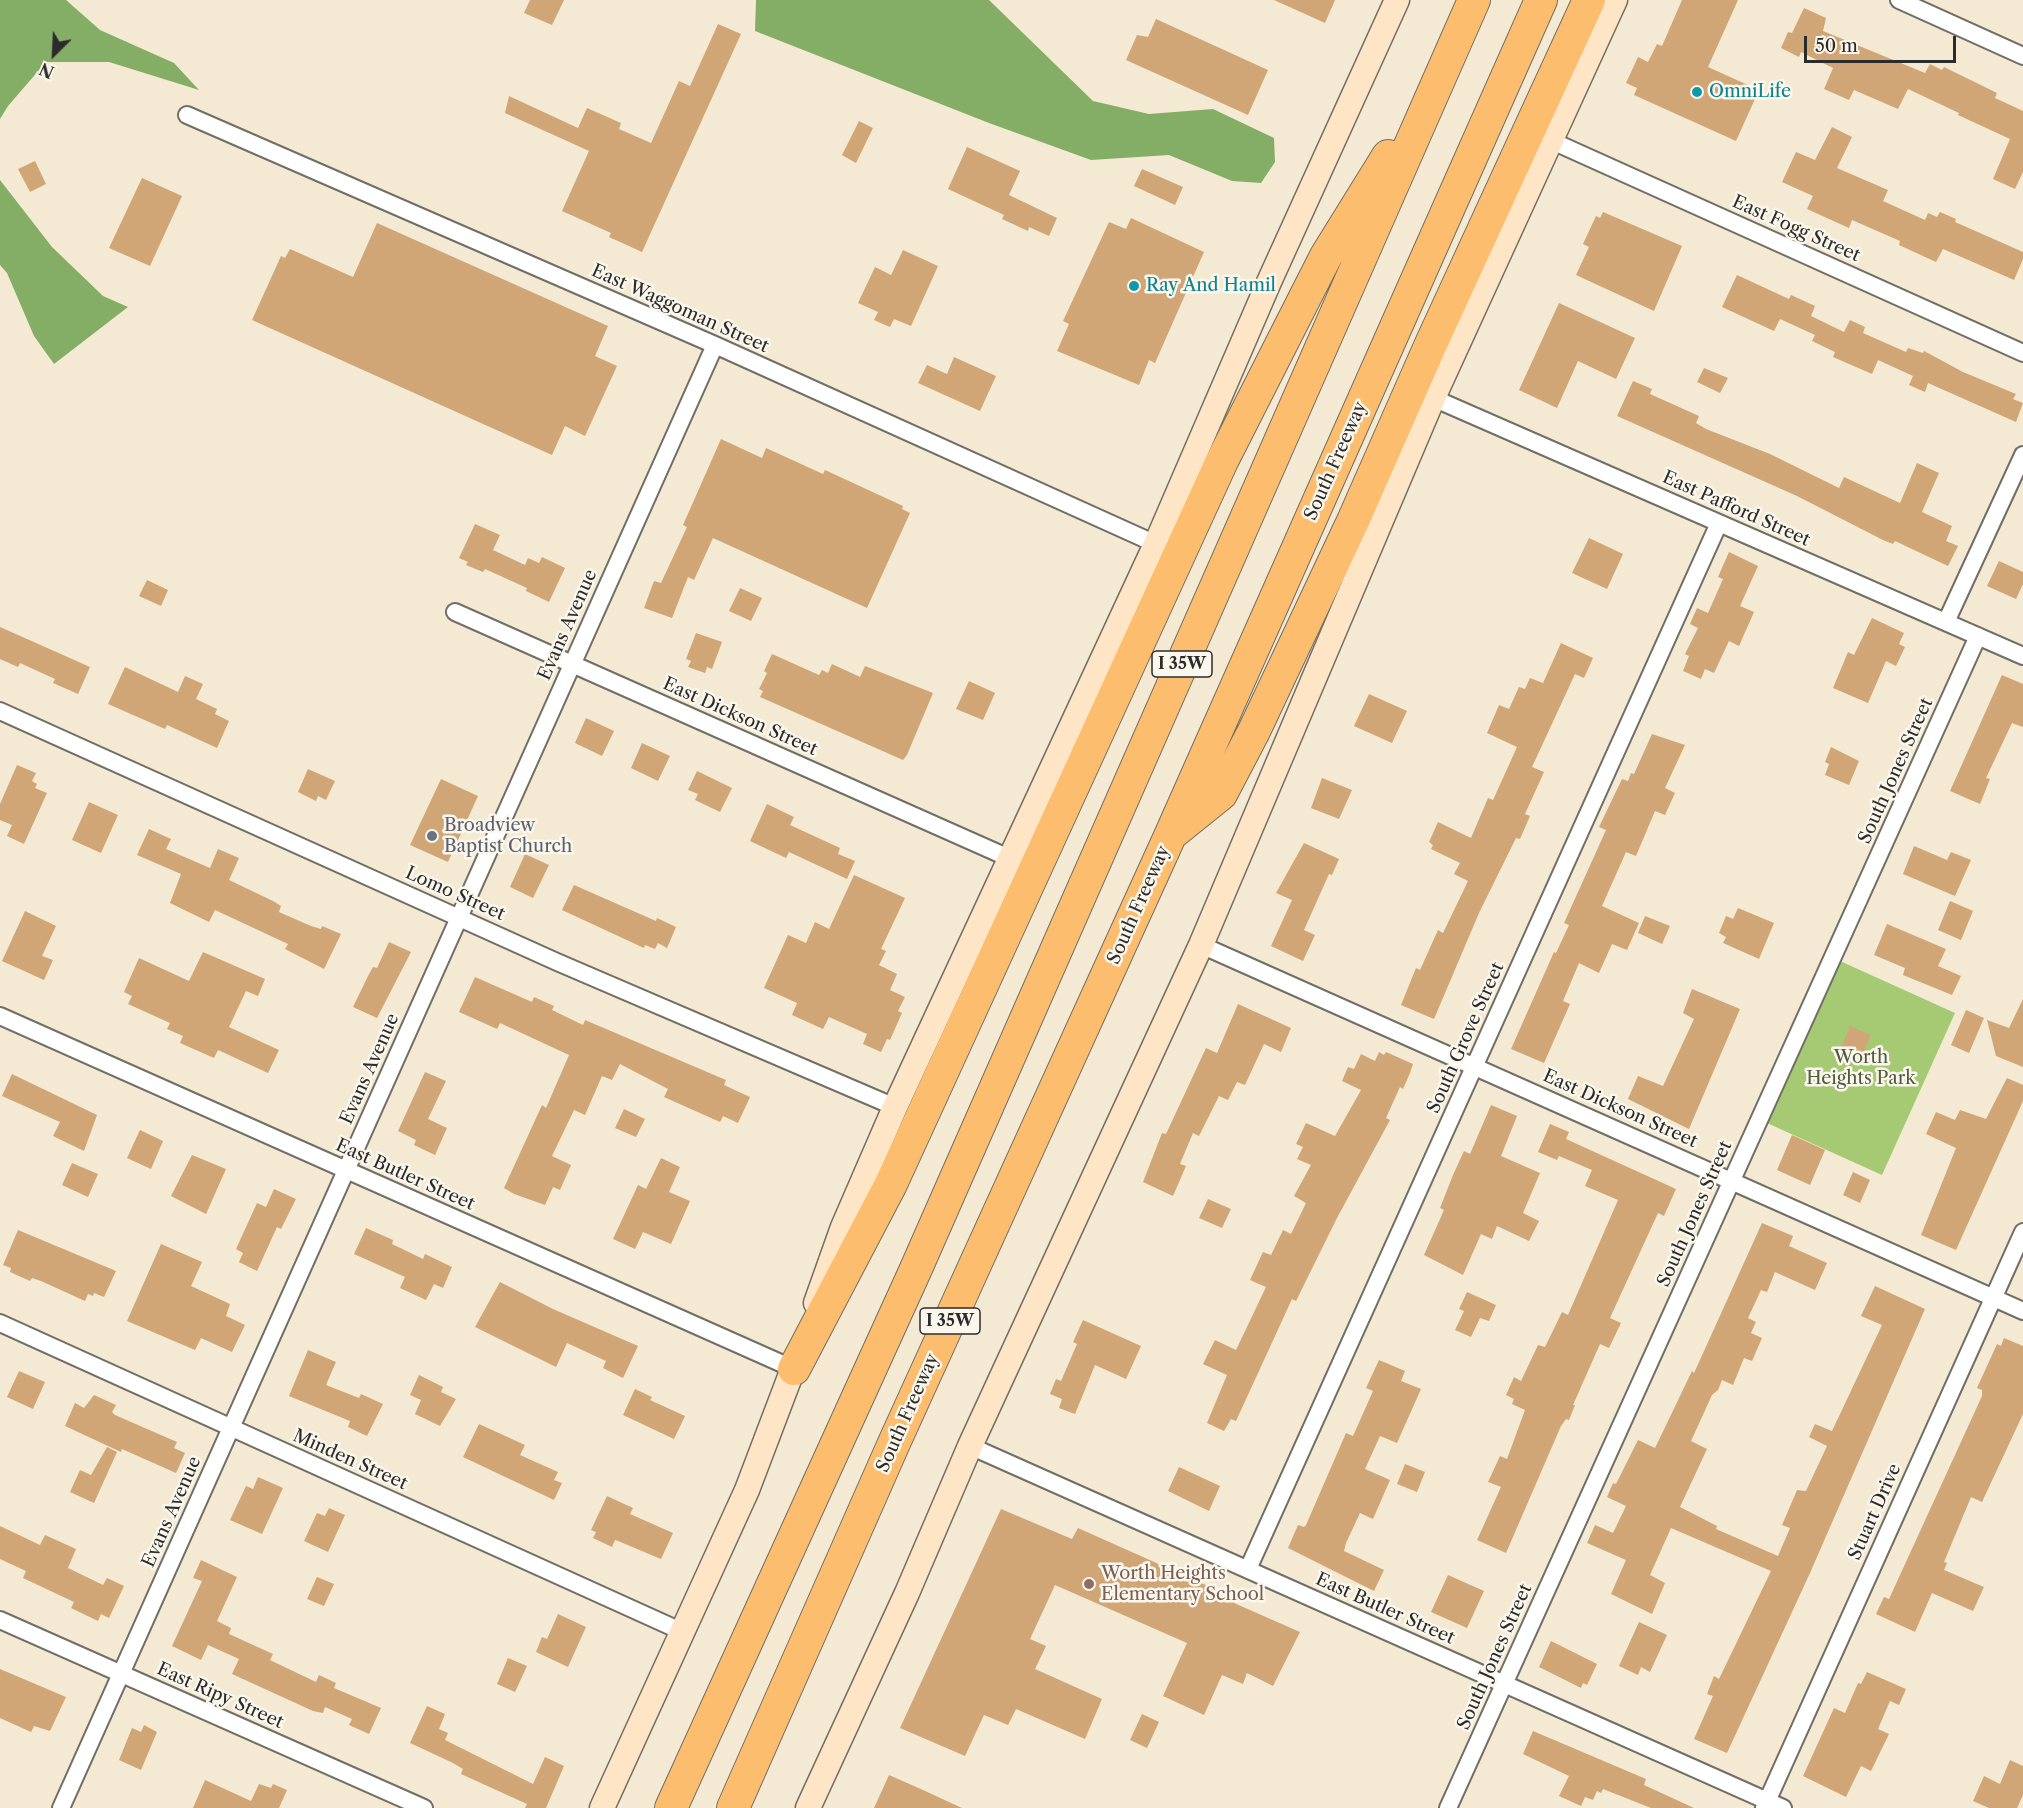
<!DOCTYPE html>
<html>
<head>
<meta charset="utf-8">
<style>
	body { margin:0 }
	#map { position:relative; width:2023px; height:1808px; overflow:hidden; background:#f4e9d2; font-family:"Libre Caslon Text",serif }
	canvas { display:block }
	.north { position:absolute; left:24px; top:24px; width:60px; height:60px; -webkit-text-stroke:4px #fbf7ec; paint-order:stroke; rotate:204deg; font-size:16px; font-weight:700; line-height:24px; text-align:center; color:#2b2b2b }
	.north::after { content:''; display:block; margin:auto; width:21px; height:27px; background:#2b2b2b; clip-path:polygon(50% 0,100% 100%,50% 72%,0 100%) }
	.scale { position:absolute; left:1804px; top:36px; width:152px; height:27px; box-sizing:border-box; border:3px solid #2b2b2b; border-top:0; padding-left:8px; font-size:18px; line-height:21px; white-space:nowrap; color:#2b2b2b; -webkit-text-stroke:4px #fbf7ec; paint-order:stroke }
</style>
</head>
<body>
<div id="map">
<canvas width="2023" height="1808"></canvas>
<div class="north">N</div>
<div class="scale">50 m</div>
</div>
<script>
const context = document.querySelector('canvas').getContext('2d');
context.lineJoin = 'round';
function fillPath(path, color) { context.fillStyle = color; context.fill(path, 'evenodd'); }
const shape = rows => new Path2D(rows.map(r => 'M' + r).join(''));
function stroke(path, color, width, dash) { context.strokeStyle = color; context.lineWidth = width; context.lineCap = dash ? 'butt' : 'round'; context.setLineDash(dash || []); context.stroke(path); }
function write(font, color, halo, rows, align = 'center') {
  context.font = font + ' "Libre Caslon Text",serif'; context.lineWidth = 5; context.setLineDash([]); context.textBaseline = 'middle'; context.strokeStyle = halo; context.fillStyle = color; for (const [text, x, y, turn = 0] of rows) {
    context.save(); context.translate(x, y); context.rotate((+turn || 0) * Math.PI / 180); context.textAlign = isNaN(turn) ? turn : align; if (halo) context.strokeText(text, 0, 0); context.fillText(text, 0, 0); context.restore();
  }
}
const green = shape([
	[1840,961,1955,1013,1882,1175,1767,1123]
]);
const forest = shape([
	[0,0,66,0,100,30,174,63,199,90,109,62,46,62,8,106,0,119],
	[756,0,989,0,1093,101,1149,114,1213,109,1274,138,1275,162,1261,183,1232,181,1169,155,1091,160,989,123,755,31],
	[0,180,52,247,103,296,128,307,54,364,34,336,7,273,0,265]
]);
const building = shape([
	[530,0,564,0,552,25,524,13],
	[1274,0,1335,0,1325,23],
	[1682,0,1738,0,1708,67,1759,90,1736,141,1634,95,1637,88,1626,83,1638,57,1648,62,1657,44,1662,46],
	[1804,8,1826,18,1823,31,1925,73,1930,64,1942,70,1944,67,1997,93,1995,98,2023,111,2023,172,2015,189,1993,179,2010,139,1958,115,1959,113,1908,89,1898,109,1854,90,1849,100,1824,89,1833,68,1801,52,1799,57,1781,48,1788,32,1792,33],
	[1156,19,1268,70,1248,115,1126,60,1137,35,1148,37],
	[718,24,741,34,642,252,609,237,611,233,562,211,589,151,505,113,509,96,578,128,587,108,621,123,619,129,651,143,679,81,690,86],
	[859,121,873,128,856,163,842,155],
	[1832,127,1852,137,1837,168,1888,190,1883,201,1925,220,1928,213,1937,217,1940,212,1956,219,1955,222,2023,252,2023,259,2014,280,1943,249,1936,262,1899,245,1900,241,1852,220,1849,228,1807,209,1813,196,1782,182,1796,152,1815,160],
	[967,147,1020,171,1009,195,1057,218,1049,236,1029,227,1028,231,1002,219,1004,215,948,189],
	[35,161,46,184,30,192,18,169],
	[1142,169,1183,187,1175,205,1134,186],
	[142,178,182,196,150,266,109,248],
	[1603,212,1682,246,1654,311,1576,275,1589,247,1583,244,1596,216,1600,218],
	[1131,218,1204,252,1155,363,1149,360,1139,385,1057,351,1069,324,1063,321,1109,222,1126,229],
	[377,223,608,326,595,356,617,366,585,436,565,426,552,455,252,320,281,256,285,258,290,249,353,277],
	[903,250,938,266,911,326,894,319,890,327,874,320,878,312,858,303,875,267,891,275],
	[1737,275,1789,299,1791,295,1815,306,1811,316,1844,332,1850,320,1865,327,1863,333,1906,352,1908,348,1923,353,1924,351,1963,372,2016,394,2013,399,2023,403,2016,422,1928,383,1925,392,1909,385,1913,376,1878,360,1872,374,1833,357,1835,352,1812,341,1815,335,1780,319,1774,331,1722,307],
	[1559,303,1635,338,1616,379,1578,361,1557,408,1519,390],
	[954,357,996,376,980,411,918,383,927,365,947,374],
	[1704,368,1728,378,1720,393,1697,382],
	[1633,381,1652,389,1650,394,1699,416,1696,423,1706,429,1770,454,1839,488,1844,477,1900,503,1917,463,1939,473,1922,512,1952,526,1946,541,1958,546,1948,566,1895,541,1893,544,1883,540,1797,496,1617,416],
	[721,439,762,458,766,448,823,474,825,470,903,506,902,509,910,513,867,608,713,538,694,580,688,577,672,618,644,608,654,581,661,583,687,527,683,525],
	[475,524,500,535,493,550,525,565,528,558,539,563,542,557,565,568,549,602,526,591,527,588,485,569,483,572,466,565,468,562,459,558],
	[1589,538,1623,554,1607,589,1572,573],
	[1729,552,1758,566,1740,606,1754,612,1739,646,1729,641,1714,673,1705,669,1701,679,1683,671,1689,656,1685,654,1698,628,1690,624,1697,608,1708,613,1723,579,1718,577],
	[1999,561,2023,572,2023,584,2016,599,1987,586],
	[147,580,168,590,161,606,139,596],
	[740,588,762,598,751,621,729,611],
	[1872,618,1904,633,1899,644,1905,647,1896,666,1886,661,1868,703,1833,688,1848,652,1854,655],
	[0,627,90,667,78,694,53,683,55,679,20,663,18,667,0,659],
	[696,633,722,642,712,669,707,667,705,673,688,667,691,661,686,659],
	[1561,643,1593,658,1584,678,1575,674,1532,767,1544,772,1525,814,1530,816,1520,839,1516,838,1479,913,1434,1019,1401,1005,1416,968,1420,970,1438,930,1443,933,1468,881,1454,874,1460,863,1431,849,1433,845,1429,842,1438,822,1471,838,1488,798,1493,800,1517,747,1487,733,1499,705,1509,709,1519,687,1525,689,1530,678,1543,683],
	[772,654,819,675,822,670,828,673,832,664,860,677,865,666,933,693,907,755,903,760,760,697,763,691,759,689,767,673,764,671],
	[125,667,178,692,185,676,203,684,196,699,217,709,215,714,229,721,217,748,167,725,165,729,108,704],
	[2002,675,2023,684,2023,727,2012,723,1986,778,1990,779,1980,804,1950,791],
	[969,681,995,693,983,720,956,709],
	[1369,694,1407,711,1392,743,1354,726],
	[586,718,614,731,602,756,575,743],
	[1652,734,1685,745,1665,788,1675,793,1665,815,1655,811,1636,856,1626,852,1602,906,1639,923,1627,950,1612,944,1599,973,1579,963,1563,1001,1570,1004,1544,1063,1511,1049,1554,952,1556,953,1569,925,1564,923,1606,830,1599,827,1622,779,1628,781,1631,773,1634,774],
	[642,743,670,756,658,781,631,768],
	[1831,747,1859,761,1849,785,1825,775,1829,764,1825,762],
	[17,765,36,773,32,781,37,784,35,788,47,793,24,844,7,836,12,825,0,820,0,804],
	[308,769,335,781,326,800,318,796,316,801,298,792],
	[697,771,732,788,720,812,695,800,698,794,688,790],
	[1322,778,1352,790,1339,819,1311,808],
	[441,779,478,796,448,862,410,845],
	[89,802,118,815,101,853,72,840],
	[767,804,794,817,790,825,840,848,838,854,855,861,847,879,789,852,786,858,750,841],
	[149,829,171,839,166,849,210,868,218,849,239,858,229,880,273,901,281,906,279,912,311,926,321,929,322,926,341,934,324,969,285,949,288,944,215,910,209,922,170,903,181,874,137,855],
	[1304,843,1339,859,1332,875,1329,874,1304,930,1315,935,1303,961,1271,946,1292,900,1276,893],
	[1914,846,1947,860,1951,852,1971,860,1955,896,1903,874],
	[525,854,549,865,533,898,510,887],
	[854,875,905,898,881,949,886,951,879,965,897,974,890,990,905,997,898,1011,902,1013,890,1040,887,1039,881,1052,863,1044,867,1034,829,1017,823,1029,792,1015,797,1003,764,988,788,935,806,943,815,922,829,929],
	[574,885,656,921,657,918,676,927,667,948,658,943,655,949,645,945,644,948,562,910],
	[1950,901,1973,911,1961,940,1938,930],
	[1738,908,1774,923,1759,959,1723,943,1726,937,1719,933,1726,916,1733,919],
	[25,911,56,926,42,956,53,960,44,980,2,961],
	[1645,916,1670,926,1662,944,1638,933],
	[1887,924,1946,949,1938,966,1961,976,1952,995,1903,975,1905,968,1874,955],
	[389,942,411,952,377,1018,353,1007,368,976,373,967,377,968],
	[203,952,265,979,258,996,246,991,229,1027,279,1050,268,1073,218,1050,214,1058,180,1043,183,1036,167,1029,170,1023,128,1004,132,996,124,992,139,958,189,981],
	[475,977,532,1002,534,997,554,1006,552,1010,583,1025,585,1020,726,1080,724,1085,750,1097,738,1123,723,1116,720,1122,664,1097,668,1089,620,1064,612,1080,602,1076,585,1115,574,1110,552,1156,571,1165,560,1190,553,1187,545,1205,514,1194,504,1188,542,1105,546,1108,569,1055,500,1023,497,1029,459,1012],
	[1692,989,1740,1009,1689,1129,1628,1099,1638,1076,1663,1086,1694,1019,1683,1013],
	[2023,999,2023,1067,1996,1056,1987,1020,2009,1028],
	[1238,1004,1291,1028,1281,1052,1264,1044,1245,1085,1237,1082,1228,1100,1219,1096,1199,1136,1193,1133,1180,1164,1186,1166,1173,1196,1143,1182,1162,1133,1166,1134,1206,1048,1217,1053],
	[1966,1010,1984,1018,1969,1053,1951,1045],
	[1850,1026,1871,1035,1862,1056,1841,1047],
	[1379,1052,1384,1055,1386,1052,1413,1064,1410,1073,1403,1089,1400,1087,1386,1118,1390,1120,1337,1218,1296,1301,1292,1299,1236,1421,1231,1419,1224,1431,1207,1423,1227,1375,1203,1364,1215,1340,1236,1350,1266,1287,1250,1280,1263,1252,1271,1255,1283,1230,1291,1234,1306,1203,1294,1196,1311,1165,1297,1159,1303,1147,1296,1144,1306,1123,1335,1136,1361,1090,1342,1081,1348,1067,1354,1069,1361,1054,1375,1061],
	[425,1072,446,1081,428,1119,447,1128,435,1155,414,1145,416,1140,398,1131],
	[12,1074,97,1115,84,1151,53,1136,60,1122,2,1096],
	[2007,1078,2023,1085,2023,1101,1956,1250,1921,1235,1956,1148,1926,1134,1936,1112,1955,1120,1960,1110,1986,1119],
	[1491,1105,1517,1116,1501,1156,1540,1173,1523,1213,1539,1221,1529,1241,1497,1226,1492,1239,1481,1234,1463,1275,1424,1255,1444,1210,1440,1208,1453,1175,1464,1151,1470,1154],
	[624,1109,645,1119,636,1137,615,1128],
	[1550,1124,1569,1132,1566,1139,1676,1189,1664,1216,1658,1213,1610,1318,1621,1323,1609,1348,1600,1344,1573,1405,1575,1405,1569,1420,1566,1419,1561,1426,1506,1553,1477,1540,1501,1487,1488,1482,1500,1456,1507,1459,1525,1410,1512,1404,1514,1399,1506,1395,1514,1377,1521,1381,1538,1345,1545,1347,1562,1312,1568,1315,1618,1200,1585,1186,1592,1170,1559,1156,1557,1160,1538,1152],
	[140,1130,163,1141,151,1169,127,1158],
	[1792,1135,1825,1150,1810,1185,1777,1170],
	[192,1155,226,1169,206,1214,171,1196],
	[661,1158,680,1167,669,1192,690,1201,671,1244,643,1232,635,1249,613,1239,638,1185,646,1189],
	[72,1163,98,1174,88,1197,62,1185],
	[1853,1172,1870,1180,1860,1203,1843,1195],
	[274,1189,296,1199,281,1229,277,1227,257,1271,239,1262,243,1253,236,1249,257,1203,266,1207],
	[1208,1199,1231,1209,1222,1228,1199,1218],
	[1762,1223,1793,1236,1789,1246,1827,1263,1815,1290,1775,1272,1767,1292,1761,1290,1748,1318,1756,1322,1751,1333,1762,1338,1752,1361,1744,1358,1733,1385,1722,1380,1718,1390,1712,1395,1691,1441,1707,1449,1680,1507,1717,1526,1716,1529,1778,1556,1790,1528,1782,1525,1797,1490,1806,1491,1827,1446,1809,1437,1815,1424,1832,1431,1882,1325,1861,1316,1875,1286,1925,1309,1810,1573,1727,1753,1694,1739,1713,1696,1707,1694,1714,1676,1719,1679,1771,1571,1671,1528,1650,1575,1665,1583,1652,1614,1611,1594,1626,1560,1587,1543,1595,1525,1613,1533,1626,1506,1607,1497,1613,1483,1616,1484,1638,1440,1655,1448,1692,1371,1694,1373],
	[366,1228,393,1240,392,1244,423,1259,425,1254,452,1267,443,1288,434,1284,426,1300,400,1288,405,1277,354,1254],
	[18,1230,116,1271,104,1297,94,1293,93,1296,88,1294,85,1301,41,1281,32,1278,30,1281,10,1272,11,1268,3,1265],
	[161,1244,202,1262,191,1286,230,1304,226,1316,245,1325,232,1352,201,1338,195,1350,127,1321],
	[500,1282,553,1309,638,1346,623,1378,603,1368,606,1361,567,1343,556,1367,475,1327],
	[1467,1292,1496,1305,1489,1321,1480,1318,1471,1337,1455,1330,1464,1311,1459,1309],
	[1083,1320,1141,1346,1126,1379,1095,1365,1075,1414,1059,1408,1062,1399,1050,1394,1056,1379,1061,1381,1077,1344,1073,1342],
	[2004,1338,2023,1346,2023,1414,1982,1502,1971,1497,1944,1562,1947,1563,1944,1570,1984,1587,1973,1611,1932,1593,1915,1632,1876,1614,1884,1597,1889,1599,1982,1396,1982,1390,1977,1388,1997,1344,2001,1346],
	[308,1350,336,1362,326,1385,359,1398,361,1394,383,1404,367,1436,348,1427,350,1421,289,1396],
	[1379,1360,1405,1371,1401,1381,1421,1389,1397,1443,1380,1436,1365,1469,1390,1480,1373,1519,1360,1513,1346,1543,1344,1551,1384,1570,1374,1591,1288,1548,1298,1525,1304,1527,1306,1525,1346,1433,1353,1436,1373,1391,1366,1388],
	[19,1371,45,1382,33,1409,7,1397],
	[419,1375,443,1387,441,1392,456,1399,440,1426,415,1414,421,1400,410,1395],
	[635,1389,652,1397,650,1400,685,1416,674,1439,623,1415],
	[94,1395,116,1405,112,1412,115,1415,177,1442,174,1448,185,1453,176,1473,122,1449,121,1452,65,1426,75,1403,84,1408],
	[479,1424,525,1445,520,1455,558,1472,554,1480,562,1483,554,1500,463,1457],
	[107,1447,117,1452,94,1503,70,1492,80,1470,91,1475],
	[1405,1464,1425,1472,1417,1492,1397,1484],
	[1179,1467,1220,1486,1209,1511,1168,1491],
	[258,1477,283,1488,262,1534,230,1520,246,1486,253,1489],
	[607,1496,633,1508,630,1514,673,1533,661,1559,618,1541,615,1540,612,1547,593,1538,596,1532,591,1530],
	[329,1508,345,1515,328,1552,304,1541,317,1513,325,1516],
	[1001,1509,1072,1539,1078,1528,1237,1599,1234,1603,1300,1632,1273,1686,1247,1673,1243,1684,1222,1675,1204,1715,1163,1696,1187,1643,1055,1585,1030,1639,1046,1646,1035,1669,1102,1699,1085,1739,1016,1709,1008,1725,984,1715,965,1756,900,1728],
	[0,1526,40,1545,45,1535,76,1549,68,1568,103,1585,107,1578,124,1586,109,1618,101,1614,98,1621,71,1608,74,1602,23,1578,26,1571,0,1559],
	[201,1560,237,1577,217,1621,231,1628,229,1634,273,1654,270,1660,316,1682,319,1675,336,1683,334,1688,381,1708,369,1734,349,1725,352,1719,325,1707,323,1713,313,1711,232,1674,239,1659,208,1645,201,1660,172,1646,202,1581,193,1578],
	[1448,1575,1484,1591,1467,1628,1431,1612],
	[317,1577,334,1584,324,1606,307,1599],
	[558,1614,586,1627,568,1667,536,1652,542,1637,547,1639],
	[1639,1622,1667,1635,1650,1672,1641,1667,1638,1675,1619,1666],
	[1551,1641,1597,1664,1587,1685,1583,1683,1581,1688,1539,1667],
	[508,1658,527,1666,515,1692,497,1684],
	[0,1669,66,1697,50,1731,34,1726,31,1732,0,1718],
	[1867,1672,1906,1689,1899,1705,1890,1701,1878,1729,1889,1734,1871,1771,1861,1766,1846,1797,1803,1776,1834,1708,1845,1713,1858,1683,1861,1684],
	[427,1706,445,1714,439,1729,448,1733,445,1740,533,1784,545,1757,564,1766,546,1808,525,1808,527,1804,461,1774,463,1769,453,1763,410,1743],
	[1142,1714,1159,1722,1147,1748,1130,1740],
	[144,1725,157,1732,141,1770,119,1760,132,1728,141,1732],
	[1533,1731,1646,1779,1644,1785,1694,1808,1651,1808,1603,1789,1601,1793,1597,1791,1593,1800,1585,1797,1581,1806,1559,1796,1569,1776,1523,1754],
	[2010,1760,2023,1766,2023,1795,2017,1808,1989,1808,1973,1801,1984,1776,2000,1784],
	[889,1775,923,1790,962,1808,874,1808],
	[205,1780,251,1801,259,1784,271,1788,273,1784,287,1790,279,1808,193,1808]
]);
const minor = shape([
	[1899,0,2023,56],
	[187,115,715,345,1156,544],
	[1552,141,2023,353],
	[1433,398,2023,656],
	[455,612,1009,858],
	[1946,622,2023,455],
	[0,711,557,962,895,1107],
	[1201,945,2023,1311],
	[0,1016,794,1369],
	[0,1323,683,1632],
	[970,1446,1783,1808],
	[1248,1569,1719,523],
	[0,1620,424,1808],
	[61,1808,715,345],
	[1448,1808,1978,636],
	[1764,1808,2023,1232]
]);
const secondary = shape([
	[816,1303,843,1227,895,1107,1156,544,1269,282,1397,0],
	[602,1808,747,1490,799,1353],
	[808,1808,907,1593,970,1446,1201,945,1433,398,1615,0]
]);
const motorway = shape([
	[1175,831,1221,794,1254,731,1353,521,1430,346,1589,0],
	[794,1369,891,1184,1222,461,1326,256,1388,156],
	[671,1808,915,1271,1474,0],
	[733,1808,894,1443,1170,836,1541,0]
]);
const markers = [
	[1697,92,6,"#0f9aa8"],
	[1134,286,6,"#0f9aa8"],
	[432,836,6,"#6b7280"],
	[1089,1584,6,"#8d6e63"]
];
const shields = [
	[1182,664,60],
	[950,1321,60]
];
const shieldNames = [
	["I 35W",1182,664],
	["I 35W",950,1321]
];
const cultureNames = [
	["OmniLife",1709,92],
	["Ray And Hamil",1146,286]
];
const streetNames = [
	["East Fogg Street",1796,229,24],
	["East Waggoman Street",680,309,24],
	["South Freeway",1336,461,-66],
	["East Pafford Street",1736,509,24],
	["Evans Avenue",568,625,-66],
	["East Dickson Street",740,717,24],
	["South Jones Street",1896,771,-66],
	["Lomo Street",455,894,24],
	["South Freeway",1139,905,-66],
	["South Grove Street",1466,1038,-66],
	["Evans Avenue",370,1069,-66],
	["East Dickson Street",1620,1109,24],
	["East Butler Street",405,1175,24],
	["South Jones Street",1695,1214,-66],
	["South Freeway",908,1413,-66],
	["Minden Street",350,1460,24],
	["Evans Avenue",172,1512,-66],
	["Stuart Drive",1875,1512,-66],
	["East Butler Street",1385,1609,24],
	["South Jones Street",1495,1657,-66],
	["East Ripy Street",220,1696,24]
];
const worshipNames = [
	["Broadview",444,826],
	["Baptist Church",444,847]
];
const parkNames = [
	["Worth",1861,1058],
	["Heights Park",1861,1079]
];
const educationNames = [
	["Worth Heights",1101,1574],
	["Elementary School",1101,1595]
];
fillPath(green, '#a6ca74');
fillPath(forest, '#84ae66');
fillPath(building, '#d0a677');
stroke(minor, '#716e65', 20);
stroke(secondary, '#716e65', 27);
stroke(motorway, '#716e65', 34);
stroke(minor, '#fff', 16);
stroke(secondary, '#fee5c5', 24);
stroke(motorway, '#fcbd6f', 32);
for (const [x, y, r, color] of markers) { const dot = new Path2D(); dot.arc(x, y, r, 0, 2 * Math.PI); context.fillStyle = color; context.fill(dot); stroke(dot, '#fbf7ec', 2); }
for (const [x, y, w] of shields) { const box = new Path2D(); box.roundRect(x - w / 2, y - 13, w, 26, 4.5); context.fillStyle = '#fbf7ec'; context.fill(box); stroke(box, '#2b2b2b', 1.5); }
write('bold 16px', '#2b2b2b', null, shieldNames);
write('18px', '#0d838f', '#fbf7ec', cultureNames, 'left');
write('18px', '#2b2b2b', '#fbf7ec', streetNames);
write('18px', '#5b616d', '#fbf7ec', worshipNames, 'left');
write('18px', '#505b41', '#fbf7ec', parkNames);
write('18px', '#785e54', '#fbf7ec', educationNames, 'left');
</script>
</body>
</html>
